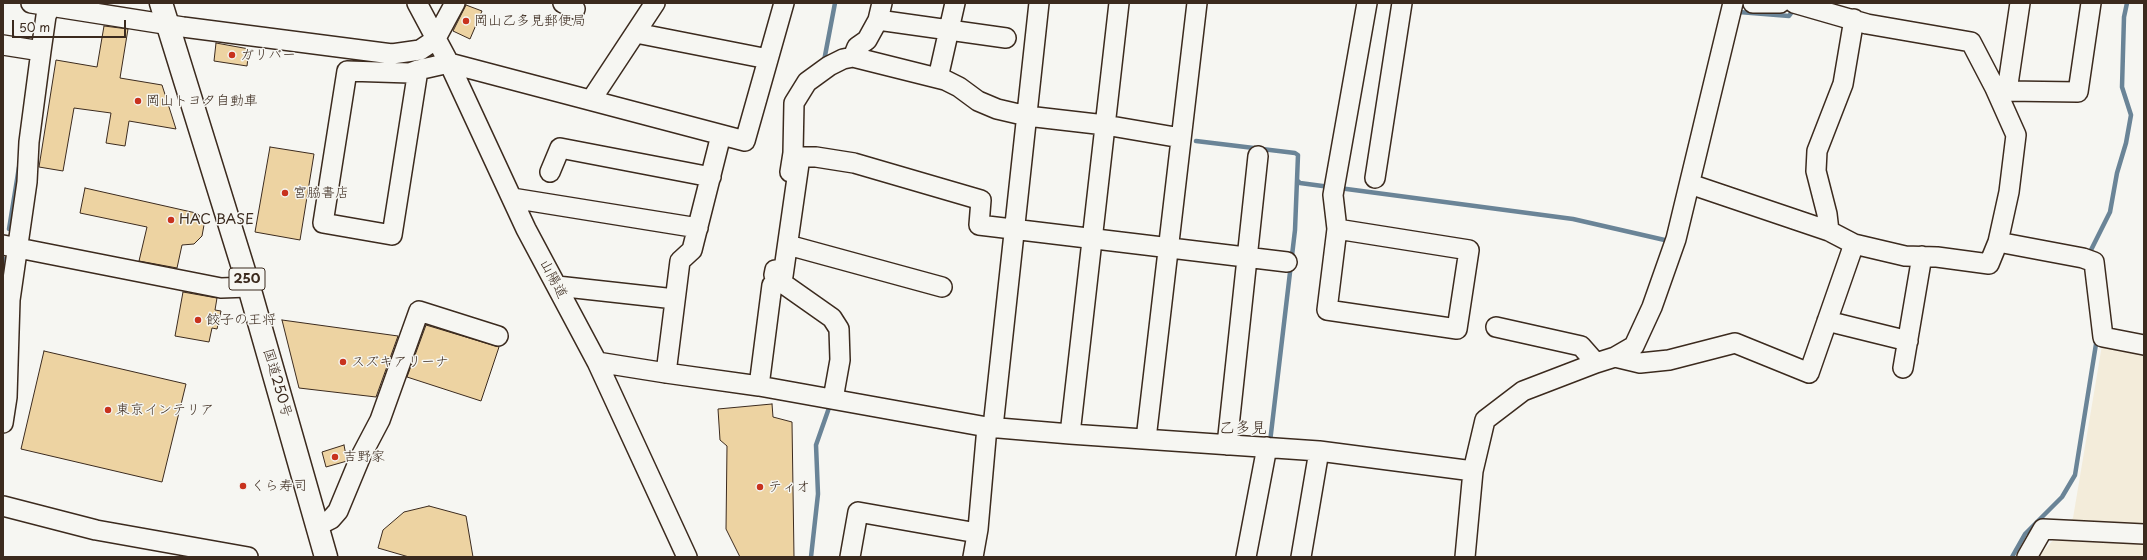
<!DOCTYPE html>
<html>
<head>
<meta charset="utf-8">
<style>
	body { margin:0 }
	#map { position:relative; width:2147px; height:560px; overflow:hidden; background:#f6f6f2; font-family:"Playpen Sans",sans-serif }
	canvas { display:block }
	.frame { position:absolute; inset:0; border:4px solid #3b2a1e; pointer-events:none }
	.scale { position:absolute; left:12px; top:20px; width:114px; height:18px; box-sizing:border-box; border:2px solid #3b2a1e; border-top:0; padding-left:5px; font-size:12px; line-height:14px; white-space:nowrap; color:#3b2a1e; -webkit-text-stroke:3px #f6f6f2; paint-order:stroke }
</style>
</head>
<body>
<div id="map">
<canvas width="2147" height="560"></canvas>
<div class="frame"></div>
<div class="scale">50 m</div>
</div>
<script>
const context = document.querySelector('canvas').getContext('2d');
context.lineJoin = 'round';
function fillPath(path, color) { context.fillStyle = color; context.fill(path, 'evenodd'); }
const shape = rows => new Path2D(rows.map(r => 'M' + r).join(''));
function stroke(path, color, width, dash) { context.strokeStyle = color; context.lineWidth = width; context.lineCap = dash ? 'butt' : 'round'; context.setLineDash(dash || []); context.stroke(path); }
function write(font, color, halo, rows, align = 'center') {
  context.font = font + ' "Playpen Sans","Klee One",sans-serif'; context.lineWidth = 3; context.setLineDash([]); context.textBaseline = 'middle'; context.strokeStyle = halo; context.fillStyle = color; for (const [text, x, y, turn = 0] of rows) {
    context.save(); context.translate(x, y); context.rotate((+turn || 0) * Math.PI / 180); context.textAlign = isNaN(turn) ? turn : align; if (halo) context.strokeText(text, 0, 0); context.fillText(text, 0, 0); context.restore();
  }
}
const built = shape([
	[2102,345,2144,356,2144,557,2038,557,2073,518]
]);
const stream = shape([
	[1738,14,1739,12,1789,16,1795,8],
	[824,61,835,3],
	[1196,141,1295,153,1298,155,1297,180,1300,183,1330,187],
	[1339,188,1573,219,1669,241],
	[9,229,19,167],
	[2090,257,2090,252,2110,212,2117,173,2126,143,2131,115,2122,87,2124,17,2127,3],
	[3,272,5,259],
	[1270,442,1295,230,1297,180],
	[811,557,818,494,816,445,830,405],
	[2012,557,2025,534,2062,497,2075,475,2096,344,2095,338]
]);
const building = shape([
	[466,5,482,11,470,39,453,31,466,5],
	[104,26,128,29,120,78,162,85,176,129,129,121,125,146,106,143,111,113,74,108,63,171,39,167,56,60,97,67,104,26],
	[216,43,249,49,247,66,214,61,216,43],
	[270,147,314,154,300,240,255,232,270,147],
	[85,188,196,213,199,215,204,225,202,236,194,244,182,245,177,268,139,261,147,227,80,213,85,188],
	[183,292,217,298,215,310,221,311,217,329,212,328,209,342,175,336,183,292],
	[282,320,398,336,376,397,299,388,282,320],
	[426,325,499,347,481,401,407,377,426,325],
	[44,351,186,384,162,482,21,449,44,351],
	[772,404,773,417,792,422,794,557,740,557,726,529,727,446,720,440,718,409,772,404],
	[344,445,347,461,326,467,322,452,344,445],
	[429,506,466,516,473,557,409,557,378,548,383,530,404,512,429,506]
]);
const minor = shape([
	[31,3,183,27,392,54,420,50,435,40,455,3],
	[417,3,449,63,526,229,597,362,687,557],
	[563,3,575,9],
	[882,3,878,20,1006,38],
	[1753,3,1780,3],
	[1794,3,1867,24,1971,42,1995,88,2007,91,2078,92,2091,3],
	[636,33,768,59],
	[3,45,41,51],
	[853,57,857,47,867,40,878,20],
	[418,70,392,235,323,223,347,71,410,73,418,70,449,63,745,141,784,3],
	[938,78,955,3],
	[2007,91,2020,3],
	[591,100,655,3],
	[550,172,560,148,711,177],
	[790,172,793,153,794,103,807,82,829,66,843,59,853,57,945,80,959,87,978,101,997,109,1027,116,1105,125,1181,138],
	[1375,178,1402,3],
	[1690,184,1829,231,1854,244,1905,256,1937,257,1989,264,1998,242,2009,192,2016,135,1995,88],
	[512,198,698,228],
	[1337,229,1469,250,1457,329,1327,310,1337,229,1333,195,1367,3],
	[1829,231,1827,214,1816,171,1817,151,1843,84,1854,19],
	[1998,242,2083,258,2094,262,2103,337,2144,345],
	[3,245,221,288,249,287],
	[788,245,942,287],
	[775,270,774,275,778,280,832,318,839,329,840,360,833,399],
	[557,286,675,299],
	[1827,321,1908,341],
	[1496,327,1581,346,1596,363],
	[1615,357,1640,363,1669,360,1735,343,1809,373,1854,244],
	[597,362,666,373,759,386,987,427,1070,434,1319,451,1473,471],
	[1903,368,1922,256],
	[666,373,680,261,692,250,721,135],
	[759,386,772,285,783,276,800,157,816,157,854,163,981,200,979,225,1287,262],
	[3,423,7,397,10,300,27,182,29,142,41,51,46,16,52,3],
	[993,427,1039,3],
	[1070,434,1119,3],
	[1146,439,1197,3],
	[1227,445,1258,156],
	[3,506,96,530,248,557],
	[317,526,331,519,338,511,360,458,380,420,419,311,498,336],
	[850,557,858,512,977,533],
	[973,557,978,529,987,427],
	[1246,557,1267,447],
	[1301,557,1319,451],
	[1465,557,1473,471,1485,420,1523,391,1596,363,1615,357,1634,346,1652,307,1676,239,1733,3],
	[2027,557,2043,529,2144,534]
]);
const highway = shape([
	[161,3,249,287,326,557]
]);
const markers = [
	[466,21,4,"#c8321e"],
	[232,55,4,"#c8321e"],
	[138,101,4,"#c8321e"],
	[285,193,4,"#c8321e"],
	[171,220,4,"#c8321e"],
	[198,320,4,"#c8321e"],
	[343,362,4,"#c8321e"],
	[108,410,4,"#c8321e"],
	[335,457,4,"#c8321e"],
	[243,486,4,"#c8321e"],
	[760,487,4,"#c8321e"]
];
const shields = [
	[247,279,36]
];
const shieldNames = [
	["250",247,279]
];
const poiNames = [
	["岡山乙多見郵便局",474,21],
	["ガリバー",240,55],
	["岡山トヨタ自動車",146,101],
	["宮脇書店",293,193],
	["HAC BASE",179,220],
	["餃子の王将",206,320],
	["スズキアリーナ",351,362],
	["東京インテリア",116,410],
	["吉野家",343,457],
	["くら寿司",251,486],
	["ティオ",768,487]
];
const streetNames = [
	["山陽道",553,279,62],
	["国道250号",277,383,74]
];
const quarterNames = [
	["乙多見",1243,429]
];
fillPath(built, '#f3ecda');
stroke(stream, '#6a8497', 4.5);
fillPath(building, '#edd3a2');
stroke(building, '#3b2a1e', 1);
stroke(minor, '#3b2a1e', 22);
stroke(highway, '#3b2a1e', 25);
stroke(minor, '#f6f6f2', 19);
stroke(highway, '#f6f6f2', 22);
for (const [x, y, r, color] of markers) { const dot = new Path2D(); dot.arc(x, y, r, 0, 2 * Math.PI); context.fillStyle = color; context.fill(dot); stroke(dot, '#f6f6f2', 1.5); }
for (const [x, y, w] of shields) { const box = new Path2D(); box.roundRect(x - w / 2, y - 11, w, 22, 3); context.fillStyle = '#f6f6f2'; context.fill(box); stroke(box, '#3b2a1e', 1); }
write('bold 13px', '#3b2a1e', null, shieldNames);
write('14px', '#3b2a1e', '#f6f6f2', poiNames, 'left');
write('14px', '#3b2a1e', '#f6f6f2', streetNames);
write('16px', '#3b2a1e', '#f6f6f2', quarterNames);
</script>
</body>
</html>
